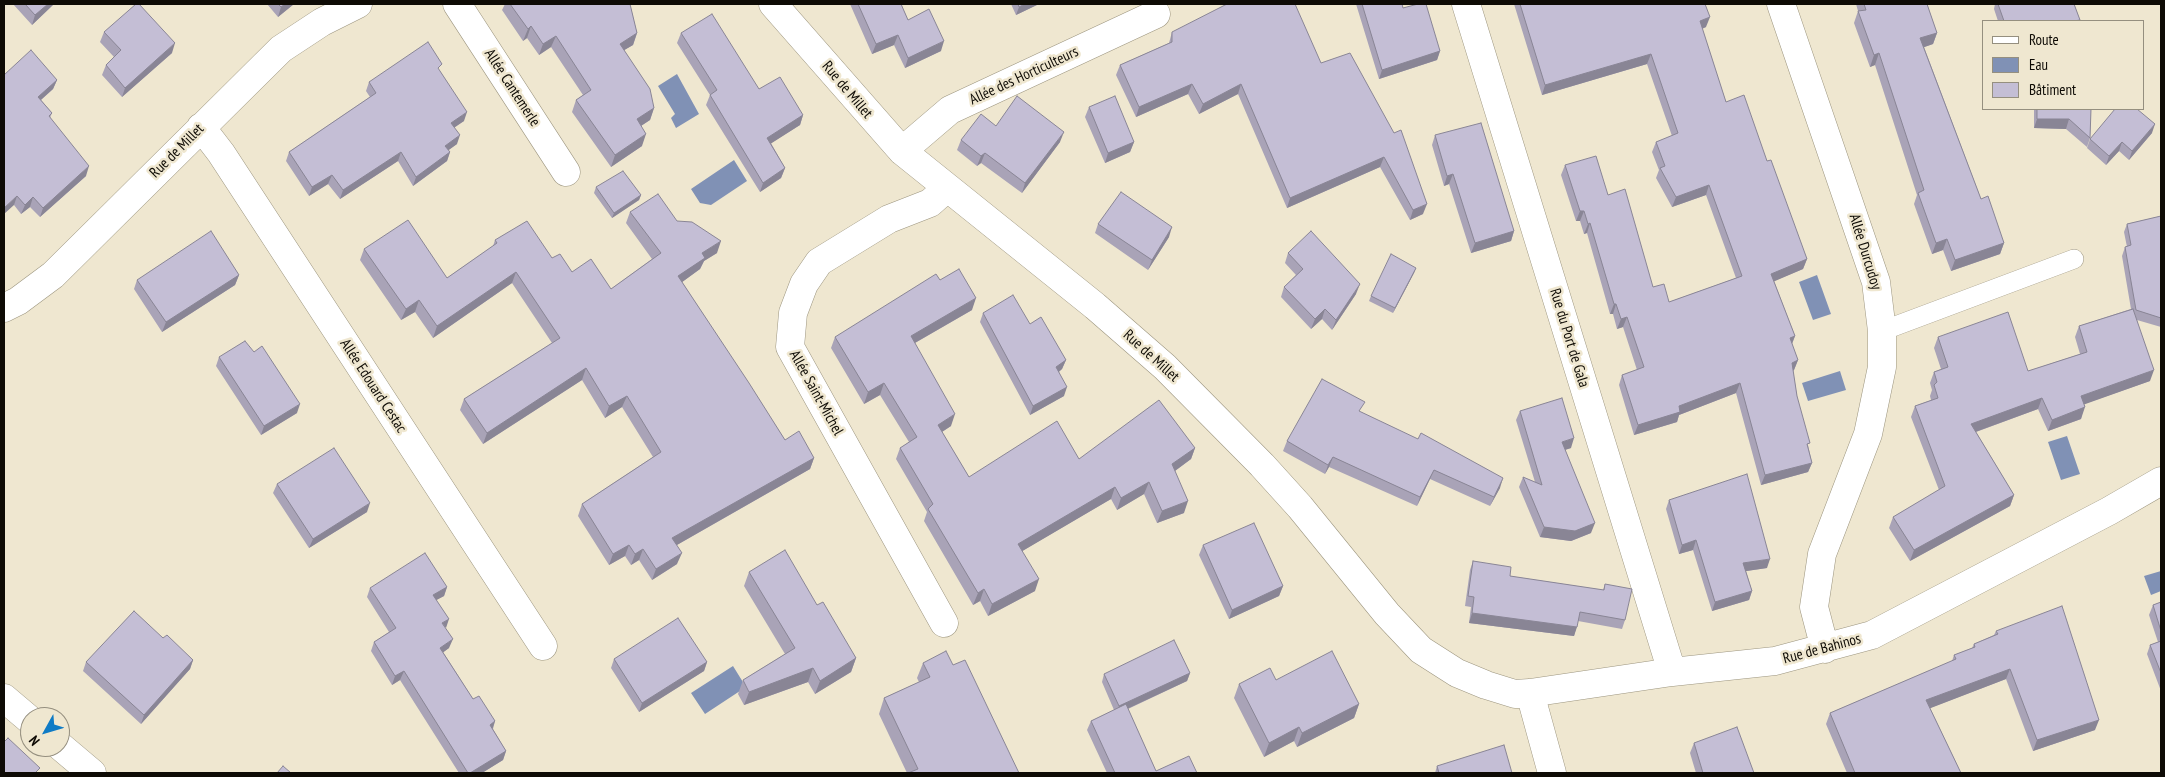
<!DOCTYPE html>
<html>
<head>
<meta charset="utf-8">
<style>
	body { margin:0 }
	#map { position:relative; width:2165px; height:777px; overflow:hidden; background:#efe7d0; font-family:"PT Sans Narrow",sans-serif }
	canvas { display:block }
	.frame { position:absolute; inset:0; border:5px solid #0e0b05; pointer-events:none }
	.legend { position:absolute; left:1982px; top:20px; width:162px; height:90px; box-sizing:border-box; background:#efe7d0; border:1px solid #958f7f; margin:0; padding:6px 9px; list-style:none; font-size:15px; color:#0e0b05 }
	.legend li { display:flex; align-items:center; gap:10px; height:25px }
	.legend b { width:25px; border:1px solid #958f7f }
	.north { position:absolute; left:20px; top:707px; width:50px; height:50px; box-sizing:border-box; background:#efe7d0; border:1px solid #958f7f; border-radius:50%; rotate:231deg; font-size:14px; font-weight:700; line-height:20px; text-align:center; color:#0e0b05 }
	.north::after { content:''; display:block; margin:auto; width:18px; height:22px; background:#0f7bc5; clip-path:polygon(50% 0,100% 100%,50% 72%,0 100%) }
</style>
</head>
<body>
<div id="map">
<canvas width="2165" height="777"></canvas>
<div class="frame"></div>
<ul class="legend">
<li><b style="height:6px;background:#fff"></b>Route</li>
<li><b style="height:14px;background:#8091b5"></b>Eau</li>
<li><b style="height:14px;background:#c4bed5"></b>Bâtiment</li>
</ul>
<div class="north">N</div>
</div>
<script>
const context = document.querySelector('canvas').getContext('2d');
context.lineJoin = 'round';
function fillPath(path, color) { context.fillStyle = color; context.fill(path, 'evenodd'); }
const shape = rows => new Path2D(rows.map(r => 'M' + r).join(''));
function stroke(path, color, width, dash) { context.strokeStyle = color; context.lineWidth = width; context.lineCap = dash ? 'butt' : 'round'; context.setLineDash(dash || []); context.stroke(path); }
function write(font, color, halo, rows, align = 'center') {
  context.font = font + ' "PT Sans Narrow",sans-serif'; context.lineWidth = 5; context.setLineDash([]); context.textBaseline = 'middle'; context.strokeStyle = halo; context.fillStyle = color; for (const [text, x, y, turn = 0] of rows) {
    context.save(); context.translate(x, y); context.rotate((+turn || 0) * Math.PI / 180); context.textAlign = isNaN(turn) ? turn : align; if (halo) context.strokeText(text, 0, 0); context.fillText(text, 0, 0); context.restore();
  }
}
const water = shape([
	[677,74,699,114,676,128,671,118,675,114,658,86],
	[734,160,747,181,711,205,700,203,691,189],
	[1817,275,1831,314,1813,320,1799,282],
	[1840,371,1846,390,1808,401,1802,383],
	[2067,436,2080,474,2061,480,2048,442],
	[2161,571,2161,591,2151,595,2144,576],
	[733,666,746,687,705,714,691,693]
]);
const lane = shape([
	[1882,331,2074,259]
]);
const street = shape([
	[457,4,566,172],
	[773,4,902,151,1095,306,1165,367,1262,465,1300,507,1387,614,1421,650,1457,673,1486,685,1515,694,1530,693,1672,672,1775,661,1872,635,2109,511,2161,481],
	[1466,4,1672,672],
	[1781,4,1876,282,1882,331,1882,367,1868,434,1822,554,1814,607,1825,649],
	[201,127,221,153,543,646],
	[902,151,950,110,1156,14],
	[4,308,18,301,53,275,281,49,322,22,358,4],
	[944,623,790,347,793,313,804,284,819,262,889,219,930,203,947,188],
	[1530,693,1552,773],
	[4,698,30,720],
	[60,746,92,773]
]);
const wall = shape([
	[13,4,54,4,32,25],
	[267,4,294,4,278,17],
	[505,4,630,4,637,33,633,45,624,50,654,108,650,120,641,126,642,146,611,167,572,112,576,100,583,95,551,47,539,55,527,38,523,41,502,10],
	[850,4,901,4,908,20,941,51,905,68,894,45,872,54],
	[1011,4,1039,4,1016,15],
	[1356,4,1402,4,1403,8,1440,51,1437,60,1379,79],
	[1514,4,1705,4,1706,27,1702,29,1726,102,1767,161,1807,259,1803,269,1774,281,1795,336,1792,344,1798,360,1794,370,1793,371,1797,396,1812,463,1808,472,1761,485,1736,393,1679,415,1677,422,1634,435,1619,385,1622,375,1637,370,1623,327,1617,329,1613,314,1610,314,1587,233,1584,234,1580,221,1576,221,1561,175,1565,165,1608,195,1653,287,1669,302,1736,278,1706,195,1672,207,1656,178,1659,170,1652,152,1656,142,1672,136,1647,64,1542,95],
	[1856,4,1927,4,1937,33,1933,44,1924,47,1981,199,2004,243,2000,254,1951,271,1943,250,1932,254,1914,204,1917,195,1875,65,1870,67,1854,23,1858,11],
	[1995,4,2074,4,2080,20,2079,21,1998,21,1994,9],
	[104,32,172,53,122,97,102,75,106,65,114,57,100,42],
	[1172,32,1321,63,1423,214,1410,220,1380,167,1287,208,1238,94,1199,114,1188,94,1136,117,1116,75,1120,65,1169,43],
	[681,33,759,89,803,115,800,125,771,143,785,168,781,178,760,192,706,105,710,95,677,43],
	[440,71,464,121,454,127,457,144,448,150,450,152,447,161,413,186,398,161,340,199,328,184,309,196,286,161,289,152,370,97,366,91,369,82],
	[4,75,57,80,53,89,41,100,52,113,50,118,86,176,40,217,30,207,21,214,14,205],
	[1089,107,1134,142,1130,152,1105,163,1085,117],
	[2034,109,2091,109,2090,138,2087,147,2066,129,2034,128],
	[996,126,1060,142,1022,193,981,163,977,166,957,150,961,140],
	[2152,133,2129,160,2119,151,2106,165,2087,148,2090,139],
	[1435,135,1514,231,1511,241,1471,253,1449,184,1444,186,1432,145],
	[596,187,641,195,639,200,612,218,594,193],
	[630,212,677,221,717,253,704,261,700,269,682,282,785,440,814,458,810,469,677,545,677,564,652,580,639,560,631,565,625,556,609,565,578,516,582,504,653,457,622,407,605,418,582,380,483,444,460,410,464,399,552,343,512,283,433,338,415,312,401,320,360,260,364,249,447,278,493,246,495,240,552,258,572,272,611,289,652,259,626,223],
	[2161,216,2161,327,2137,320,2150,381,2084,404,2081,419,2048,431,2038,409,1976,432,2014,495,2010,506,1910,561,1889,528,1893,517,1939,490,1911,417,1915,406,1931,400,1930,396,1932,390,1930,383,1934,372,1941,369,1934,348,1938,337,2028,371,2080,354,2075,337,2079,326,2131,309,2122,256,2125,247,2127,247,2124,232,2127,224],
	[1098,224,1169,237,1148,270,1095,233],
	[1288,253,1356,294,1332,330,1322,319,1311,329,1281,297,1284,287,1296,275,1285,263],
	[1416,268,1414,273,1393,313,1369,301,1371,296],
	[239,275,235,285,162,332,134,289,137,280],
	[940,280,972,310,915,343,951,426,942,432,969,477,1079,459,1195,448,1191,459,1175,471,1184,513,1157,523,1144,494,1117,510,1111,499,1022,551,1035,591,988,616,980,601,973,605,924,521,927,512,896,459,900,448,909,442,880,395,864,404,831,348,835,337],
	[983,313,1030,324,1066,360,1062,369,1059,372,1064,396,1030,415,980,322],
	[219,357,297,413,261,435,216,366],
	[1520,411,1571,448,1565,450,1591,533,1571,541,1540,537,1519,487,1523,477,1535,482,1516,420],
	[1361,412,1500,488,1490,506,1430,479,1417,506,1329,467,1325,474,1283,451,1287,441],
	[277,484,367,512,309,548,273,493],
	[1669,500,1767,568,1746,571,1752,591,1749,600,1712,611,1693,550,1679,554,1666,509],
	[1203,545,1283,586,1279,596,1229,619,1199,555],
	[1473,561,1510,576,1603,590,1605,584,1625,620,1622,629,1578,621,1574,636,1469,623,1471,607,1465,606,1470,570],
	[749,572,817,605,856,658,851,672,815,694,808,682,744,705,738,694,743,680,785,654,744,586],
	[447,587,444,596,436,600,445,628,449,648,443,652,473,699,495,721,493,729,506,751,503,760,482,773,459,773,400,680,392,685,371,651,374,642,389,632,367,597,370,588],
	[2161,602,2161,691,2147,654,2150,645,2158,642,2149,615,2153,605],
	[1996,631,2095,730,2033,751,2006,679,1930,708,1961,773,1847,773,1826,724,1830,713,1952,661,1954,655,1972,648,1974,644,1994,635],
	[163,638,193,660,190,669,141,724,83,671,86,662],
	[614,659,707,662,704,671,639,712,611,668],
	[923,663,953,665,1019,773,907,773,879,714,884,698,919,682,917,678],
	[1190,673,1187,681,1128,709,1156,771,1197,773,1107,773,1087,730,1091,721,1114,710,1102,682,1104,674],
	[1276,680,1359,704,1354,718,1297,747,1294,741,1264,757,1234,698,1239,684],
	[1694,743,1754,773,1696,773,1690,753],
	[1437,766,1512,773,1435,773]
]);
const shadedWall = shape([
	[48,4,54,4,32,25,35,15],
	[285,4,294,4,278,17,281,7],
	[1025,4,1039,4,1016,15,1019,7],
	[1710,17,1706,27,1696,31,1700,21],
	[531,26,527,38,523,41,528,29],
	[637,33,633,45,616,55,620,44],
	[1937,33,1933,44,1916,50,1920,38],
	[898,35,894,45,872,54,876,44],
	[556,36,551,47,539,55,543,44],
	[944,41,941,51,905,68,908,58],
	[175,43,172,53,122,97,125,88],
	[1440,51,1437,60,1379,79,1382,70],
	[1879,53,1875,65,1870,67,1874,55],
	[1651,54,1647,64,1542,95,1545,85],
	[57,80,53,89,34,106,38,97],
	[1192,84,1188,94,1136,117,1139,107],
	[1241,84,1238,94,1199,114,1203,104],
	[654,108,650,120,633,131,637,119],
	[467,112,464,121,448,132,451,123],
	[803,115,800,125,764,148,767,138],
	[2037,119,2069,119,2066,129,2034,128],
	[2155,124,2152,133,2129,160,2132,151],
	[1064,132,1060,142,1022,193,1025,183],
	[646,134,642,146,611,167,615,155],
	[460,135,457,144,442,155,445,146],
	[1134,142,1130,152,1105,163,1108,153],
	[2122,142,2119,151,2106,165,2109,156],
	[401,152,398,161,340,199,343,190],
	[450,152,447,161,413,186,416,177],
	[985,153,981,163,977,166,981,156],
	[1384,157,1380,167,1287,208,1290,198],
	[89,166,86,176,40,217,43,208],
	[785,168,781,178,760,192,763,183],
	[1453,174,1449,184,1444,186,1447,176],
	[332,175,328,184,309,196,312,187],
	[1709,185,1706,195,1672,207,1676,197],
	[641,195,639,200,612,218,614,213],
	[17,196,14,205,4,214,4,208],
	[33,197,30,207,21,214,25,205],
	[1427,204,1423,214,1410,220,1413,210],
	[1580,211,1584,211,1580,221,1576,221],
	[1590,223,1587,233,1584,234,1588,224],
	[1172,227,1169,237,1148,270,1152,260],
	[1514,231,1511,241,1471,253,1475,243],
	[1947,239,1943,250,1932,254,1936,243],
	[721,241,717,253,704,261,700,269,674,288,678,276,702,253],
	[2004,243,2000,254,1951,271,1955,260],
	[1807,259,1803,269,1768,284,1771,274],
	[1416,268,1414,273,1393,313,1395,308],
	[516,272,512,283,433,338,437,326],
	[239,275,235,285,162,332,166,322],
	[1360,284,1356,294,1332,330,1336,320],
	[976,298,972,310,906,348,911,336],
	[419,300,415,312,401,320,406,309],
	[1614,304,1616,304,1613,314,1610,314],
	[1325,309,1322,319,1311,329,1315,319],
	[1627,317,1623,327,1617,329,1621,319],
	[1795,336,1791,346,1790,338],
	[1066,360,1062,369,1053,376,1056,367],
	[1798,360,1794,370,1788,373,1792,363],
	[586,368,582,380,483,444,487,433],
	[2154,370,2150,381,2077,407,2081,396],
	[884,383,880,395,864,404,868,392],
	[1740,383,1736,393,1679,415,1677,422,1634,435,1638,425,1679,406],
	[1067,387,1064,396,1030,415,1033,406],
	[627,396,622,407,605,418,609,406],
	[2042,398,2038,409,1967,435,1971,424],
	[300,404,297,413,261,435,264,426],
	[2085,407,2081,419,2048,431,2052,420],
	[955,414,951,426,934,437,938,425],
	[1574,438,1571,448,1558,452,1562,442],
	[1195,448,1191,459,1168,476,1172,464],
	[1333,457,1329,467,1325,474,1328,465],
	[814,458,810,469,668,550,672,538],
	[1812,463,1808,472,1761,485,1765,475],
	[1434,470,1430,479,1417,506,1420,497],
	[1503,478,1500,488,1490,506,1494,497],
	[1149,482,1144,494,1117,510,1121,498],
	[1115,487,1111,499,1014,556,1018,544],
	[2014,495,2010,506,1910,561,1914,550],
	[1188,501,1184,513,1157,523,1162,511],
	[370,503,367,512,309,548,313,539],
	[1595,523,1591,533,1571,541,1540,537,1544,527],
	[1696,540,1693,550,1679,554,1682,545],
	[629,545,625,556,609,565,613,554],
	[643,549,639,560,631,565,635,554],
	[682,553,677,564,652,580,656,569],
	[1770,559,1767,568,1740,572,1743,563],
	[1039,579,1035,591,988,616,992,604],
	[1283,586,1279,596,1229,619,1232,610],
	[447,587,444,596,429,604,433,595],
	[984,589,980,601,973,605,978,593],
	[1752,591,1749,600,1712,611,1715,602],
	[1472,613,1577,627,1574,636,1469,623],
	[449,619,446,628,442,623],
	[453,639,449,648,437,657,440,648],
	[856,658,851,672,815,694,820,681],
	[193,660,190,669,141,724,144,715],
	[707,662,704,671,639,712,642,703],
	[813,668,808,682,744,705,749,692],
	[2010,669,2006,679,1923,711,1926,700],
	[404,671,400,680,392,685,395,676],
	[1190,673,1187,681,1116,714,1119,706],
	[1359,704,1354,718,1297,747,1302,733],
	[2099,720,2095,730,2033,751,2037,740],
	[495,721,492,730,490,725],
	[1299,727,1294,741,1264,757,1269,743],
	[506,751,503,760,482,773,470,773]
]);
const building = shape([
	[25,4,48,4,35,15,25,4],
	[136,4,139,4,175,43,125,88,106,65,121,50,104,32,136,4],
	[278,4,285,4,281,7,278,4],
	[510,4,630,4,637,33,620,44,650,89,654,108,637,119,646,134,615,155,576,100,591,90,556,36,543,44,531,26,528,29,510,4],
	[858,4,901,4,908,20,929,9,944,41,908,58,898,35,876,44,858,4],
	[1018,4,1025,4,1019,7,1018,4],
	[1227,4,1295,4,1321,63,1350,53,1394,133,1401,130,1427,204,1413,210,1384,157,1290,198,1241,84,1203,104,1192,84,1139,107,1120,65,1172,42,1172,32,1227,4],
	[1362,4,1402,4,1403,8,1418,4,1426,4,1440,51,1382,70,1362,4],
	[1520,4,1705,4,1710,17,1700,21,1726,102,1744,95,1767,161,1771,160,1807,259,1771,274,1795,336,1790,338,1798,360,1792,363,1797,396,1810,443,1807,444,1812,463,1765,475,1740,383,1679,406,1680,412,1638,425,1622,375,1644,367,1627,317,1621,319,1616,304,1614,304,1590,223,1588,224,1584,211,1580,211,1565,165,1596,156,1608,195,1625,189,1653,287,1664,284,1669,302,1742,276,1709,185,1676,197,1660,168,1665,166,1656,142,1678,133,1651,54,1545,85,1520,4],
	[1864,4,1927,4,1937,33,1920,38,1981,199,1988,196,2004,243,1955,260,1947,239,1936,243,1918,193,1924,190,1879,53,1874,55,1858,11,1866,10,1864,4],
	[1998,4,2074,4,2080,20,2074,21,2004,21,1998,4],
	[712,14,759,89,780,77,803,115,767,138,785,168,763,183,710,95,717,90,681,33,712,14],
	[428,42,442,64,438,68,467,112,451,123,460,135,445,146,450,152,416,177,401,152,343,190,332,175,312,187,289,152,376,93,369,82,428,42],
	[31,50,57,80,38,97,52,113,49,116,89,166,43,208,33,197,25,205,17,196,4,208,4,75,31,50],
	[1017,96,1064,132,1025,183,985,153,981,156,961,140,981,114,996,126,1017,96],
	[1115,96,1134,142,1108,153,1089,107,1115,96],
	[2037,109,2091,109,2090,138,2069,119,2037,119,2037,109],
	[2115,109,2137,109,2155,124,2132,151,2122,142,2109,156,2090,139,2115,109],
	[1481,123,1514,231,1475,243,1453,174,1447,176,1435,135,1481,123],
	[623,171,641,195,614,213,596,187,623,171],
	[1121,192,1172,227,1152,260,1098,224,1121,192],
	[658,194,677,221,692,222,721,241,702,253,705,258,678,276,749,383,785,440,799,431,814,458,672,538,682,553,656,569,643,549,635,554,629,545,613,554,582,504,661,452,627,396,609,406,586,368,487,433,464,399,560,338,516,272,437,326,419,300,406,309,364,249,408,220,447,278,497,243,495,240,527,221,552,258,560,254,572,272,591,259,611,289,661,253,630,212,658,194],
	[2161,216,2161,318,2136,310,2125,247,2131,245,2127,224,2161,216],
	[211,231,239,275,166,322,137,280,211,231],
	[1311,231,1360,284,1336,320,1325,309,1315,319,1284,287,1303,269,1288,253,1311,231],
	[1391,254,1416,268,1395,308,1371,296,1391,254],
	[959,269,976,298,911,336,955,414,938,425,969,477,1057,421,1079,459,1159,400,1195,448,1172,464,1188,501,1162,511,1149,482,1121,498,1115,487,1018,544,1039,579,992,604,984,589,978,593,928,509,933,504,900,448,917,437,884,383,868,392,835,337,936,274,940,280,959,269],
	[1013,295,1030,324,1041,317,1066,360,1056,367,1067,387,1033,406,983,313,1013,295],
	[2133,309,2154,370,2081,396,2085,407,2052,420,2042,398,1971,424,2014,495,1914,550,1893,517,1945,486,1915,406,1938,398,1934,385,1937,382,1934,372,1948,367,1938,337,2008,312,2028,371,2087,352,2079,326,2133,309],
	[245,341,254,352,262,346,300,404,264,426,219,357,245,341],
	[1322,379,1365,402,1359,411,1418,439,1421,433,1503,478,1494,497,1434,470,1420,497,1333,457,1328,465,1287,441,1322,379],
	[1562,398,1574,438,1562,442,1595,523,1575,531,1544,527,1523,477,1542,485,1520,411,1562,398],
	[334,448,370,503,313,539,277,484,334,448],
	[1747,474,1770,559,1743,563,1752,591,1715,602,1696,540,1682,545,1669,500,1747,474],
	[1254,523,1283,586,1232,610,1203,545,1254,523],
	[785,550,817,605,823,602,856,658,820,681,813,668,749,692,743,680,795,648,749,572,785,550],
	[425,553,447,587,433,595,449,619,442,623,453,639,440,648,473,699,479,696,495,721,490,725,506,751,470,773,468,773,404,671,395,676,374,642,396,628,370,588,425,553],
	[1473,561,1511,567,1510,576,1604,590,1605,584,1632,589,1625,620,1580,612,1577,627,1472,613,1474,597,1468,596,1473,561],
	[2161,602,2161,631,2153,605,2161,602],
	[2062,606,2099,720,2037,740,2010,669,1926,700,1961,773,1855,773,1830,713,1956,659,1954,655,1975,647,1974,644,1998,634,1996,631,2062,606],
	[134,611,163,638,167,635,193,660,144,715,86,662,134,611],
	[678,618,707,662,642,703,614,659,678,618],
	[1174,640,1190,673,1119,706,1104,674,1174,640],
	[2161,641,2161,673,2150,645,2161,641],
	[946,651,953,665,965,660,1019,773,908,773,918,769,884,698,930,677,923,663,946,651],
	[1332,651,1359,704,1302,733,1299,727,1269,743,1239,684,1270,668,1276,680,1332,651],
	[1126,704,1156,771,1189,756,1197,773,1115,773,1091,721,1126,704],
	[1737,727,1754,773,1703,773,1694,743,1737,727],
	[8,738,40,768,35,773,4,773,4,742,8,738],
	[1504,745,1512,773,1439,773,1437,766,1504,745],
	[283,766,291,773,277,773,283,766]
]);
const streetNames = [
	["Allée des Horticulteurs",1024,76,-25],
	["Allée Cantemerle",512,88,57],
	["Rue de Millet",847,90,50],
	["Rue de Millet",177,151,-45],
	["Allée Durcudoy",1865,252,73],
	["Rue du Port de Gala",1569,338,73],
	["Rue de Millet",1151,356,42],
	["Allée Edouard Cestac",373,386,57],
	["Allée Saint-Michel",816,393,61],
	["Rue de Bahinos",1822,649,-15]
];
fillPath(water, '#8091b5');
stroke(lane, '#9c957f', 20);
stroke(street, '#9c957f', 29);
stroke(lane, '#fff', 19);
stroke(street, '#fff', 28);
fillPath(wall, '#a9a3b7');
fillPath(shadedWall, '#898595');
fillPath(building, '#c4bed5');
stroke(building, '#898595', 1);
write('15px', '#0e0b05', '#efe7d0', streetNames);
</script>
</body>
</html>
